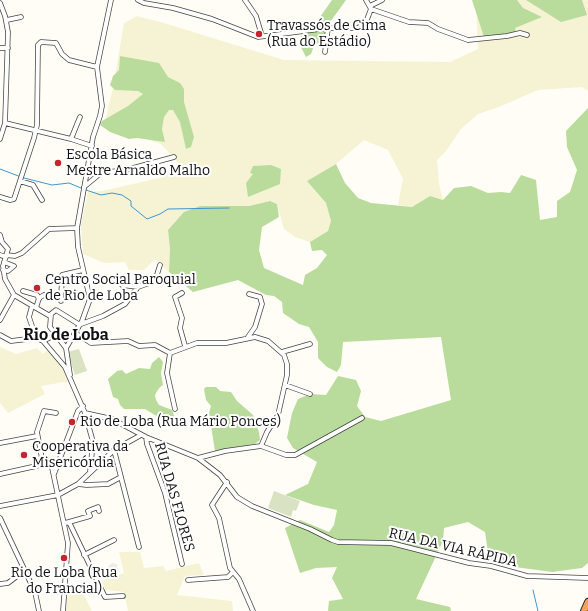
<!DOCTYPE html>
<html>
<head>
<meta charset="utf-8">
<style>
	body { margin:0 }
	canvas { display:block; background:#fffdf5 }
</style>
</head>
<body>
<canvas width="588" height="611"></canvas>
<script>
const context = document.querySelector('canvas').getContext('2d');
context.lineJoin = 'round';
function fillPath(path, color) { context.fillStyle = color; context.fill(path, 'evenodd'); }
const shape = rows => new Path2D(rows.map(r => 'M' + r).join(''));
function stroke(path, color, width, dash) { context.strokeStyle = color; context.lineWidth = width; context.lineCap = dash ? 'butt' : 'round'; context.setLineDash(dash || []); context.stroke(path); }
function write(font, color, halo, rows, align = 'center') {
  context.font = font + ' Bitter,serif'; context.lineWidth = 4; context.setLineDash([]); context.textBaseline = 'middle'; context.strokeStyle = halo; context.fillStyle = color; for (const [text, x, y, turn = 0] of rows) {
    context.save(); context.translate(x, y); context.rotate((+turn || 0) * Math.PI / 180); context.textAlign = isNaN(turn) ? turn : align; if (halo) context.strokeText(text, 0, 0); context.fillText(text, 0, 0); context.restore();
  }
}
const farmland = shape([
	[476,0,588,0,588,91,582,87,538,90,499,107,478,114,461,129,446,151,437,160,439,184,443,200,430,196,412,207,398,205,403,179,388,150,364,140,336,164,308,181,326,203,331,221,328,231,310,242,295,237,284,229,277,204,270,201,249,206,200,206,168,230,170,249,169,272,155,259,144,270,129,270,125,262,104,263,83,254,81,225,88,192,102,191,164,177,179,164,161,144,104,126,113,88,124,23,137,16,164,23,284,60,450,62,478,49],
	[0,347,16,354,37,348,43,354,48,349,64,369,70,381,41,386,45,394,8,413,0,403],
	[119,552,140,552,144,568,163,566,166,571,199,563,204,575,185,576,177,595,232,601,233,611,128,611,124,592,106,590,101,581,124,573],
	[78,583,92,611,66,611,67,599]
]);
const forest = shape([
	[332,0,346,0,328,25,313,27],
	[472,0,517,0,523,8,542,17,515,28,516,32,514,33,484,37],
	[526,0,582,0,587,15,561,22],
	[326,30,324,44,315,43,311,54,306,57,300,45,302,33],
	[120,56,159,63,168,77,180,83,184,89,184,102,194,137,191,147,186,149,180,122,173,110,169,110,164,117,162,129,165,142,137,138,129,139,110,132,100,125,102,121,128,106,143,94,138,91,115,90,110,85,113,76,119,70],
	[588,108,588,563,582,568,552,572,515,567,489,559,485,532,468,522,444,528,443,541,416,599,450,607,451,611,328,611,329,601,343,599,332,578,337,567,316,568,300,573,285,528,300,520,329,532,334,525,337,510,314,505,285,495,308,484,317,462,293,448,287,438,292,413,298,399,310,394,326,395,338,376,356,380,361,391,357,406,365,417,381,421,451,400,441,337,343,342,341,365,337,372,327,367,318,358,318,342,309,327,299,324,283,313,282,302,274,296,266,295,238,280,193,292,169,272,170,249,168,230,184,212,200,206,249,206,270,201,277,204,279,217,262,227,259,250,264,268,303,285,305,275,317,268,327,255,322,250,312,251,310,242,328,231,331,221,326,203,307,181,336,164,345,183,358,198,371,203,412,207,430,196,443,200,454,188,471,186,488,193,501,192,510,193,521,175,536,180,540,220,557,217,557,201,570,192,577,170,567,147,566,131],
	[271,165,281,169,280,184,248,197,246,183,253,174,250,173,253,166],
	[159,357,163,362,161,373,163,385,159,388,155,395,156,400,159,405,172,410,176,421,158,417,145,409,124,409,120,405,118,399,113,397,108,379,117,371,122,370,126,374,139,368,150,369,152,363],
	[206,387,216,387,220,391,231,392,237,401,253,415,259,432,260,440,255,444,215,451,209,413,211,406,206,400,204,389]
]);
const cemetery = shape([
	[79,349,87,371,75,375,67,352],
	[274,491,300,501,296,511,293,510,291,517,268,508]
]);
const plaza = shape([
	[112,563,117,564,117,570,106,573,105,575,102,574,102,569,104,570]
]);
const stream = shape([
	[0,169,21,177],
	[24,178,52,185,69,183,81,188],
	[86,190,101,195,112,193,122,195,131,201,131,206,147,219,160,214,168,209,229,208],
	[533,590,538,611]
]);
const minor = shape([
	[138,0,144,3,173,8,212,19,258,37,327,28,358,28,366,22,371,9,366,0],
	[245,0,256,16,262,36],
	[0,3,5,16,8,32,5,123,0,139],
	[370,6,382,0],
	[371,9,409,22,428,23,438,29,468,40,507,36,520,33,527,35],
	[7,20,21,17],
	[0,48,8,48],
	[325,52,328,28],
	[5,123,71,139,92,146],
	[71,139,80,117],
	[20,181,33,185,42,200],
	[84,187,102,172,122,171,174,157],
	[0,197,10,200,14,199,34,138,37,125,38,45,41,42,56,43,62,54,69,60,97,67],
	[0,235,2,242,8,249,3,266,5,279,14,295,50,316],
	[0,255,6,257],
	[6,255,15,256,22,253,49,229,77,228],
	[3,270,8,271,14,266,4,262],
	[119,280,122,285,138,287],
	[23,291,37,295,39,299],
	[182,293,175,297,182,318,180,328,185,346],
	[61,301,62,275,83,270],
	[32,306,29,317,34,332,39,339],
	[36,308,39,298,44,295],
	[0,320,14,295],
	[81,324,103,316,125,304,138,287,155,281,160,265],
	[75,333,91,343,128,341,139,346,155,345,170,353,197,343,226,343,255,337,268,341,284,355,287,364,287,375,278,415,267,432,261,446],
	[0,335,11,341,36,338,43,341,65,367,85,413,93,442,90,472],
	[248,337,255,327,262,304,260,297,249,294],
	[43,341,55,335],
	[66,348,50,327,51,314,56,310,80,325],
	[282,352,310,344],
	[170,353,167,373,175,409],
	[70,375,66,348,82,321,90,299,78,247,77,228,93,137,100,116,102,106,97,67,111,0],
	[285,385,310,394],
	[85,413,112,419,146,437,198,458,220,475,237,497,252,506,310,529,332,540,338,542,391,543,469,563,491,566,527,576,588,578],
	[146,437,147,444,165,493,182,564],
	[0,443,37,436],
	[261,446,286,455,295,455,362,418],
	[114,450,139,547],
	[198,458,225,451,261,446],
	[51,463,68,543,63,611],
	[43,464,37,432,44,411,56,413],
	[0,474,59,461],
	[54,474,78,411,83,406],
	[227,482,212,505,219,518,230,568,239,579,253,611],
	[78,484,87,485,108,484,121,477],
	[0,506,58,495,78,484,114,450,141,435],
	[0,518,35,592,39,611],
	[69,522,90,516,88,511,98,507,99,511],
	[65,523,69,522,105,597,123,596],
	[84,555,114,540],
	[188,580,228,577,233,572],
	[0,584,8,583,25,570]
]);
const highway = shape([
	[584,611,588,602]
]);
const markers = [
	[259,34,4,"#c4262e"],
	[58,163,4,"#c4262e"],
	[37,288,4,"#c4262e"],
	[72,422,4,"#c4262e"],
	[24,455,4,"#c4262e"],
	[64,558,4,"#c4262e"]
];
const poiNames = [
	["Travassós de Cima",267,26],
	["(Rua do Estádio)",267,42],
	["Escola Básica",66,155],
	["Mestre Arnaldo Malho",66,171],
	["Centro Social Paroquial",45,280],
	["de Rio de Loba",45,296],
	["Rio de Loba (Rua Mário Ponces)",80,422],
	["Cooperativa da",32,447],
	["Misericórdia",32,463],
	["Rio de Loba (Rua",64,573,"center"],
	["do Francial)",64,589,"center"]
];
const streetNames = [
	["RUA DAS FLORES",174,497,74],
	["RUA DA VIA RÁPIDA",453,548,13]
];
const quarterNames = [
	["Rio de Loba",66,336]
];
fillPath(farmland, '#f6f3d4');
fillPath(forest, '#b9dc9c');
fillPath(cemetery, '#d9e3c4');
fillPath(plaza, '#f1ede2');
stroke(stream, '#3f96cf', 1);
stroke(minor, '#444', 5.5);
stroke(highway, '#222', 8);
stroke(minor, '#fff', 4);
stroke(highway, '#f5a25d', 6);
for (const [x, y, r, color] of markers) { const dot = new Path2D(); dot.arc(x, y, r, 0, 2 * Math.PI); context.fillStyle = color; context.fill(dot); stroke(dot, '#fff', 1.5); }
write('14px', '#111', '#fff', poiNames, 'left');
write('14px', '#111', '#fff', streetNames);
write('bold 16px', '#111', '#fff', quarterNames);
</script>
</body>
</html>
